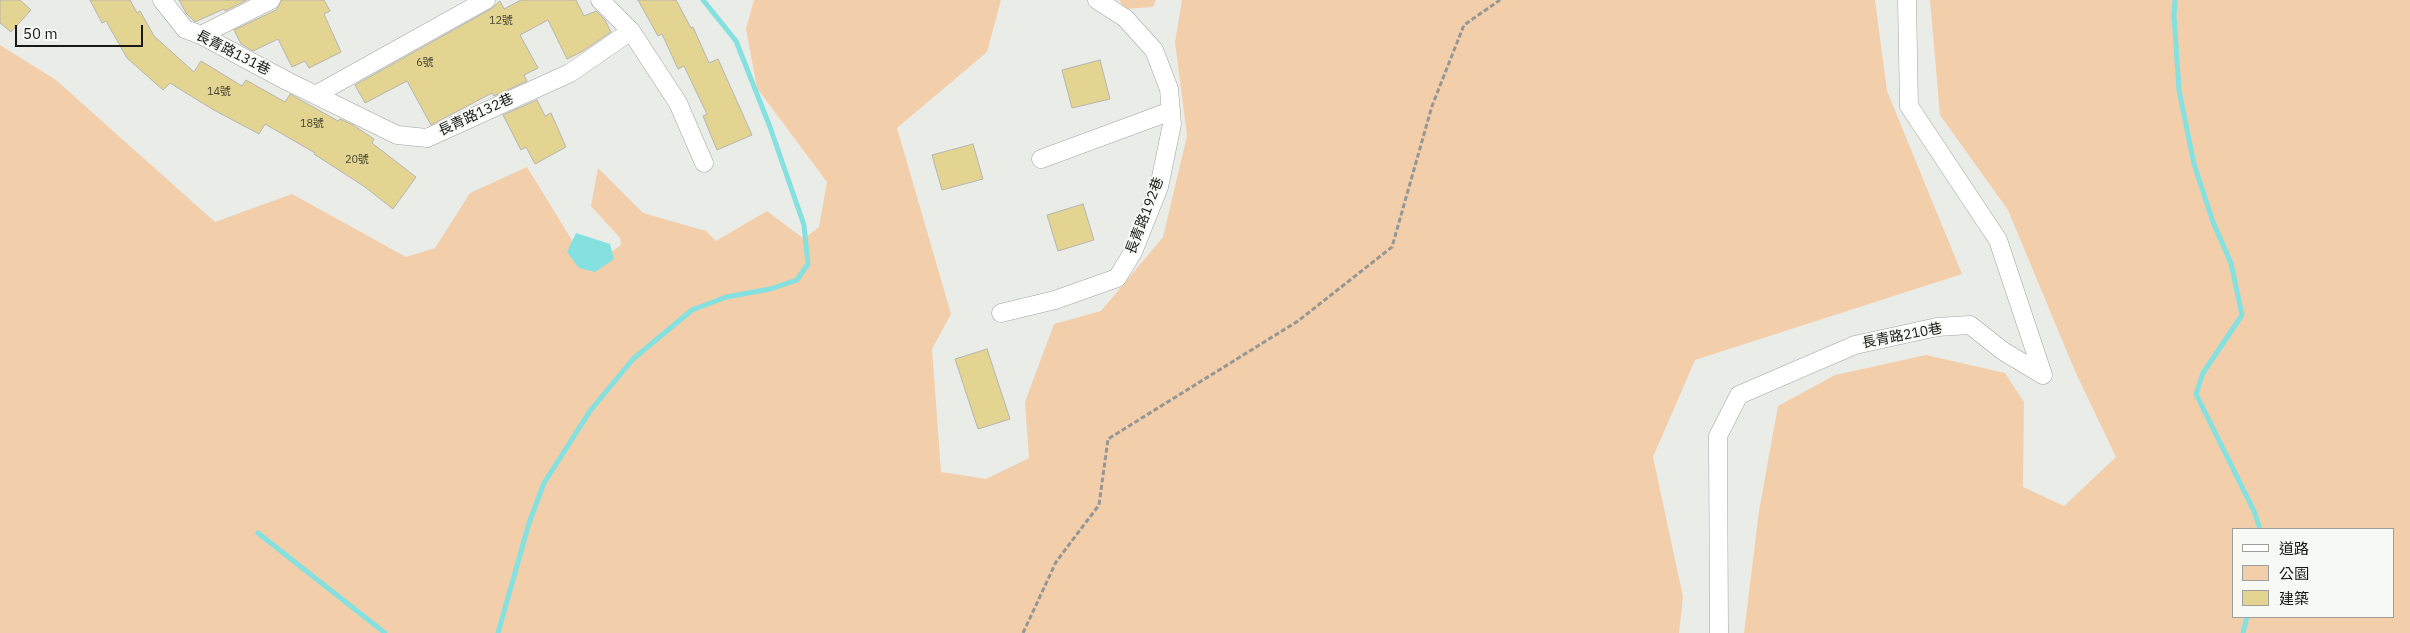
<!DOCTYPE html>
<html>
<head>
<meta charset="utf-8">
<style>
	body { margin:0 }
	#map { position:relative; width:2410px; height:633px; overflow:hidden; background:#eaece8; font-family:"IBM Plex Sans","Noto Sans TC",sans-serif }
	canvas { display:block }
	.legend { position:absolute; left:2232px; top:528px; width:162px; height:90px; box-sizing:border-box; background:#f7f9f5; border:1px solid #9e9f9c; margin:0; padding:6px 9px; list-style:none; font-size:15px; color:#181917 }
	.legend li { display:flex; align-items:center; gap:10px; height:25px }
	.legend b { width:25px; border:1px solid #9e9f9c }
	.scale { position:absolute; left:15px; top:25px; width:128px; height:22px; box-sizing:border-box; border:2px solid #181917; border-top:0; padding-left:6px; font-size:15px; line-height:18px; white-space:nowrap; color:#181917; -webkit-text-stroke:4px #f7f9f5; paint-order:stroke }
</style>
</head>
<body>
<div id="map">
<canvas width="2410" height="633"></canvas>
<ul class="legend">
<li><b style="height:6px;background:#fff"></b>道路</li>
<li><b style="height:14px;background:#f3ceab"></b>公園</li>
<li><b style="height:14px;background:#e3d591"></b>建築</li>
</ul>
<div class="scale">50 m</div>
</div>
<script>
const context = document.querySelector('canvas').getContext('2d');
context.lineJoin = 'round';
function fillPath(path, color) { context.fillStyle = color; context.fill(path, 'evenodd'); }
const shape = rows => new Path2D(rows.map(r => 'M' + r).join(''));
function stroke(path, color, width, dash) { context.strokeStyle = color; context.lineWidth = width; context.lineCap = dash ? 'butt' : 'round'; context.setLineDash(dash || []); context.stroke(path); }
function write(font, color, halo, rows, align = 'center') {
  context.font = font + ' "IBM Plex Sans","Noto Sans TC",sans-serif'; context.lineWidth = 4; context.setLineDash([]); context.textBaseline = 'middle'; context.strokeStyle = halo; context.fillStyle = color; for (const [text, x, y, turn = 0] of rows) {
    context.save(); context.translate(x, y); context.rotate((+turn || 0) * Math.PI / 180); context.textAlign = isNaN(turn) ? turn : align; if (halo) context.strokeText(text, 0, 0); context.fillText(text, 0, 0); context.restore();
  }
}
const green = shape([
	[754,0,1001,0,987,52,897,128,951,314,932,349,941,472,986,479,1029,458,1025,402,1054,324,1101,311,1163,237,1187,136,1175,42,1182,0,1875,0,1887,91,1962,274,1695,360,1653,457,1683,597,1679,633,0,633,0,45,56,80,215,222,292,194,406,257,435,248,470,193,527,167,589,268,621,245,620,238,591,206,598,168,643,213,706,231,716,241,767,211,804,239,819,227,827,182,757,88,746,29],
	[1119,0,1156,0,1153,7,1125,9],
	[1930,0,2410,0,2410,633,1744,633,1759,511,1778,406,1835,375,1926,355,2005,373,2024,402,2023,487,2064,506,2116,457,2075,371,2008,210,1940,115],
	[2234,529,2394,529,2394,617,2234,617]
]);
const water = shape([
	[576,233,610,244,614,259,595,272,579,268,567,252]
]);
const stream = shape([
	[2175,0,2174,16,2179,90,2194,164,2213,222,2231,263,2242,315,2203,373,2196,394,2254,511,2260,529],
	[258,533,385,633],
	[498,633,529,523,544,483,590,411,633,359,692,310,726,297,770,289,797,280,808,264,804,225,770,127,736,41,703,0],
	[2243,633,2247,617]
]);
const building = shape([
	[0,0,20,0,31,10,11,32,0,23,0,0],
	[90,0,130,0,137,13,140,11,154,36,194,72,201,61,242,86,246,80,285,102,290,94,338,121,340,119,353,125,374,139,372,143,416,177,393,209,365,187,314,154,315,153,265,124,259,134,212,109,170,83,163,90,127,58,106,21,102,23,90,0],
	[179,0,247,0,225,11,224,9,195,22,186,13,179,0],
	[282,0,324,0,330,11,324,14,341,52,309,68,305,61,292,67,278,39,253,51,241,44,234,30,276,10,282,0],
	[521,0,576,0,584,16,596,11,605,20,611,32,583,51,567,59,548,20,520,35,538,68,524,75,527,81,494,96,492,93,431,125,407,81,365,103,355,85,491,9,500,1,504,9,521,0],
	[638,0,676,0,691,28,693,27,709,63,718,59,752,135,717,150,703,116,707,114,684,66,678,69,662,34,658,36,638,0],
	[1100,60,1110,99,1072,108,1062,70,1100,60],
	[537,100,545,116,551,113,566,147,535,164,526,147,521,150,503,115,537,100],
	[973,144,983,179,942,190,932,155,973,144],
	[1083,204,1094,240,1058,251,1047,215,1083,204],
	[987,349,1010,419,978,429,955,359,987,349]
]);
const path = shape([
	[1023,633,1056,562,1099,505,1108,439,1298,321,1392,247,1432,106,1464,25,1500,0]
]);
const minor = shape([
	[162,0,185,29,201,35,287,81,397,135,427,138,570,73,631,31,600,0],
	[631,31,678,103,704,163],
	[201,35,271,0],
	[317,94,486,0],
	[1041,159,1171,111],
	[1001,313,1055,300,1117,278,1133,252,1159,187,1172,124,1169,89,1154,50,1125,18,1097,0],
	[1719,633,1718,436,1739,395,1855,345,1937,327,1970,325,2003,351,2043,375,1998,240,1909,106,1907,0]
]);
const numberNames = [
	["12號",501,21],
	["6號",425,63],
	["14號",219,92],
	["18號",312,124],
	["20號",357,160]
];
const streetNames = [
	["長青路131巷",233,53,27],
	["長青路132巷",476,115,-25],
	["長青路192巷",1145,216,-69],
	["長青路210巷",1902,336,-11]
];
fillPath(green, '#f3ceab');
fillPath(water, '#84e1e0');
stroke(stream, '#84e1e0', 5);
fillPath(building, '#e3d591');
stroke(building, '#b5b4b0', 1);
stroke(minor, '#a2a4a0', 19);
stroke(path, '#959794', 3, [5, 2.5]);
stroke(minor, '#fff', 18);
write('11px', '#4b4836', null, numberNames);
write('14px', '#181917', '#f7f9f5', streetNames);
</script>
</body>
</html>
